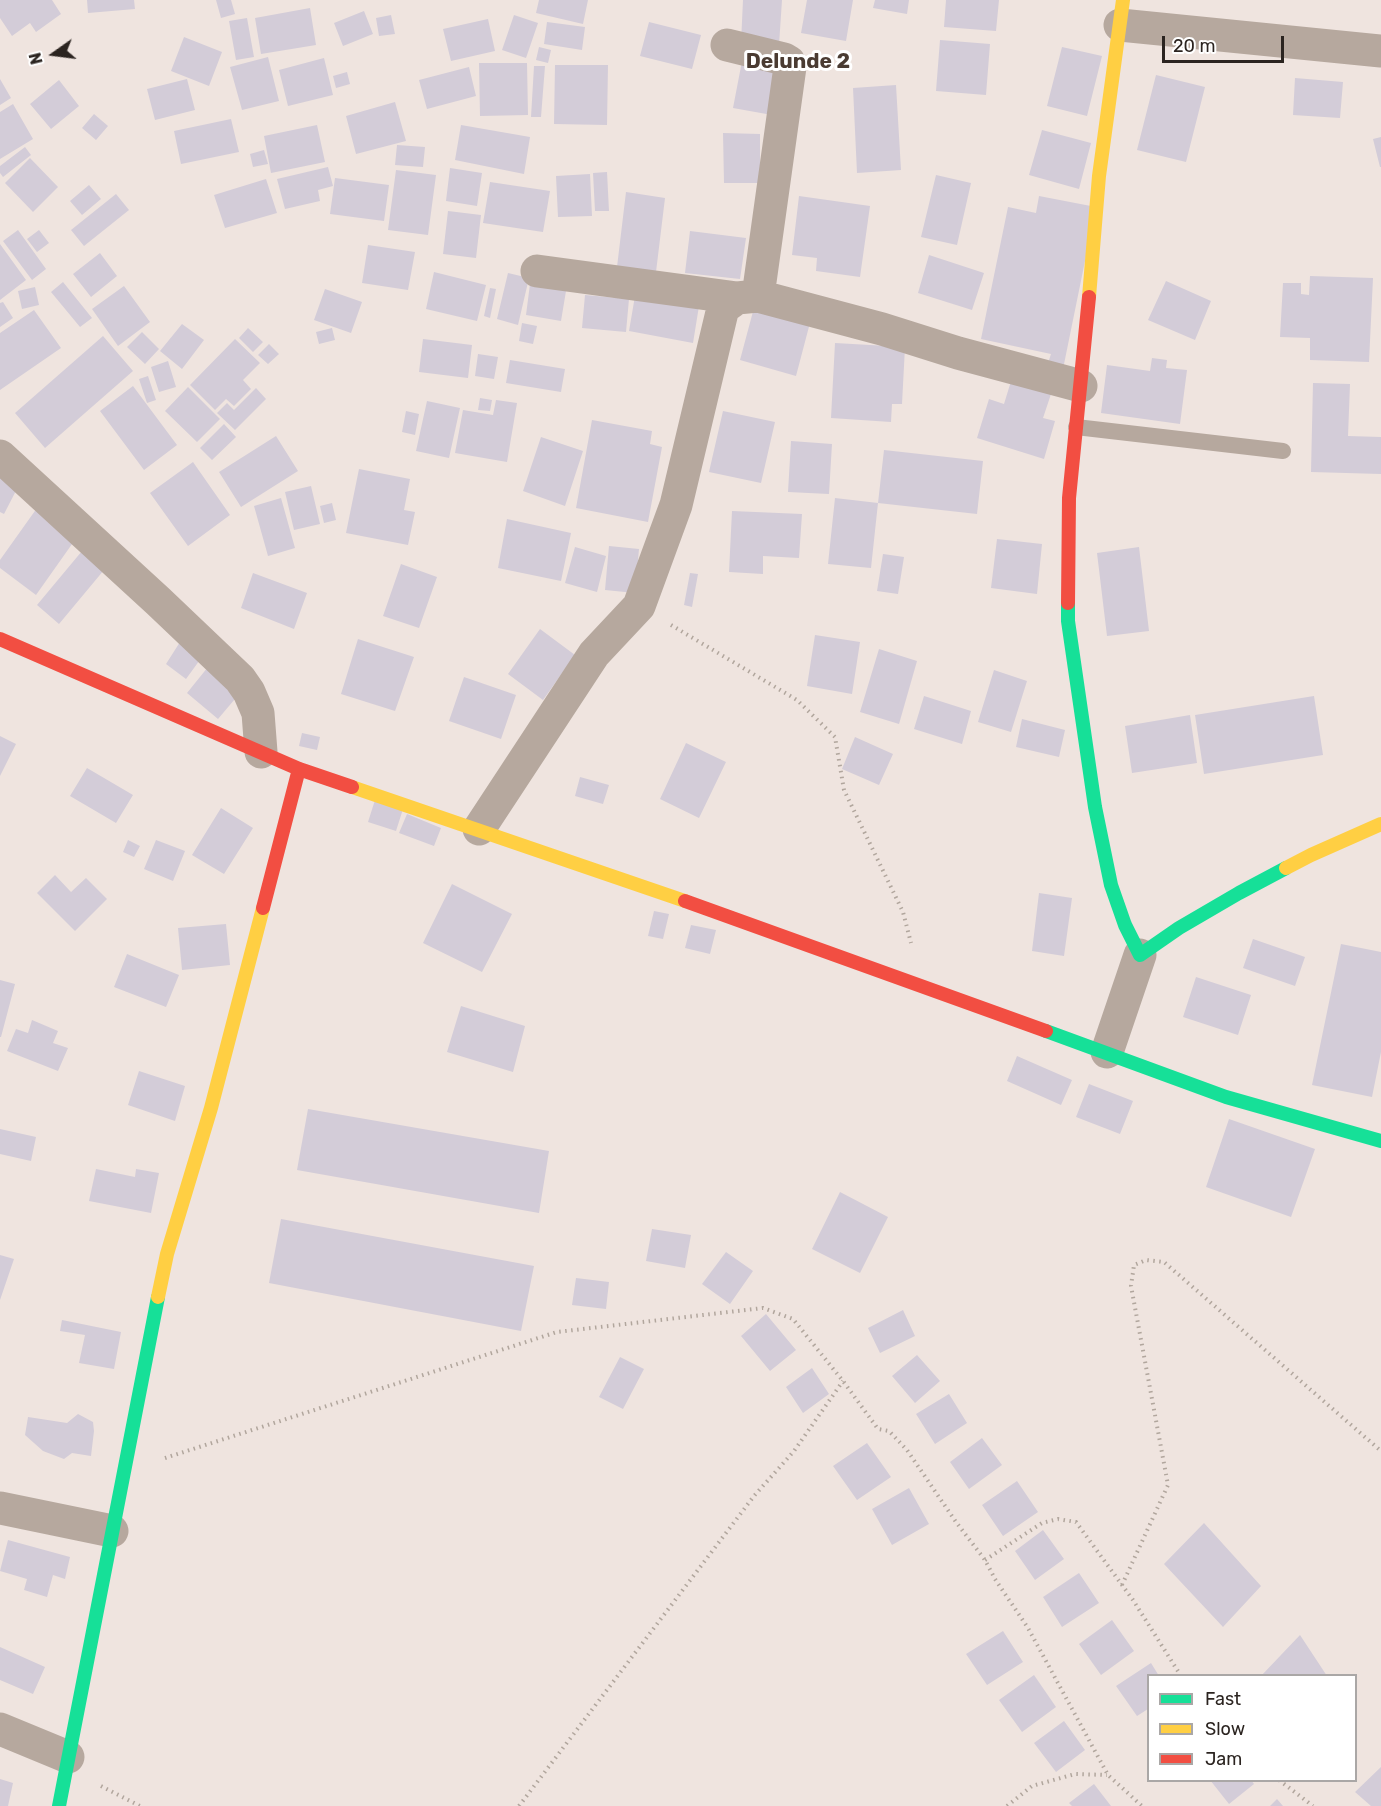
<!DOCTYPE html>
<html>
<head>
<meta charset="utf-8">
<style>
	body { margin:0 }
	#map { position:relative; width:1381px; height:1806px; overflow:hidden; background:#efe4df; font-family:Rubik,sans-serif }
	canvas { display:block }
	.legend { position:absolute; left:1147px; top:1674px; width:210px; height:108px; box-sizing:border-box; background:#fff; border:2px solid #aaa7a6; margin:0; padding:8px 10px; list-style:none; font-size:18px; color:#2b2420 }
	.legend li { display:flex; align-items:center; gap:12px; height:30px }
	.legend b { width:30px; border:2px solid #aaa7a6 }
	.north { position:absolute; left:24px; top:24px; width:60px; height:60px; -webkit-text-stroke:4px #fff; paint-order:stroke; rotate:256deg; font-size:16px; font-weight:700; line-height:24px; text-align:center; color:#2b2420 }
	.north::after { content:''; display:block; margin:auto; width:21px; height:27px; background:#2b2420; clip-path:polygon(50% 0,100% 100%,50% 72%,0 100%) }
	.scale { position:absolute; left:1162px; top:36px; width:122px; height:27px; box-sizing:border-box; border:3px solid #2b2420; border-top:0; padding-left:8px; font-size:18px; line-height:21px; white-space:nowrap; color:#2b2420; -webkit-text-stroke:4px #fff; paint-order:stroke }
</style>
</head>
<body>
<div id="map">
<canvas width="1381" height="1806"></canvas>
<ul class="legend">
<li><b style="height:8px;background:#16e098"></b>Fast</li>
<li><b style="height:8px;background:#ffcf43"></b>Slow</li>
<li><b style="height:8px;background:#f24e42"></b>Jam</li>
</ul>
<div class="north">N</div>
<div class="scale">20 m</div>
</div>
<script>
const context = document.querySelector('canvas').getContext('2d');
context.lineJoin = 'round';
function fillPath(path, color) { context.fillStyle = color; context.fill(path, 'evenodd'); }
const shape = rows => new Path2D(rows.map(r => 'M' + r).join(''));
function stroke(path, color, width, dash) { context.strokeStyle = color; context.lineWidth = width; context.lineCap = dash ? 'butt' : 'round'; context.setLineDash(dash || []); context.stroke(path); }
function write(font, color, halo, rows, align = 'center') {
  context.font = font + ' Rubik,sans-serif'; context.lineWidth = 6; context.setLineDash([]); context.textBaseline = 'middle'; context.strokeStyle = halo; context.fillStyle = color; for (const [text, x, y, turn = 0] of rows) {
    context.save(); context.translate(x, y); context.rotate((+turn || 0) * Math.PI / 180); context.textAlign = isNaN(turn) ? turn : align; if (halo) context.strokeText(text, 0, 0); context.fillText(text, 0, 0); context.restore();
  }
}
const building = shape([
	[0,0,52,0,61,14,36,32,30,23,12,36,0,18],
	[87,0,134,0,135,9,88,13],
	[216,0,231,0,235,14,221,18],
	[539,0,588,0,583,24,536,13],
	[743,0,782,0,779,45,741,43],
	[807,0,853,0,846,41,801,33],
	[875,0,909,0,907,14,873,8],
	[946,0,999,0,996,31,944,27],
	[310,8,316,45,261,54,255,18],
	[364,11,373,34,343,46,334,23],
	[391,15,395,34,379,36,376,18],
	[514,15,538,23,526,58,502,50],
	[247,18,254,57,236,60,229,21],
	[488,19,495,51,451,61,443,29],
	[547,22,585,27,582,50,544,44],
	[649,22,701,35,692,69,640,56],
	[184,37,222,52,209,86,171,71],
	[940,40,990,44,986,95,936,91],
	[539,47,551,50,548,63,536,60],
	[1062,47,1102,56,1087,116,1047,106],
	[743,56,782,64,772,115,733,108],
	[268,57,279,101,242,110,230,67],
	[324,58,333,95,288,106,279,70],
	[479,63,527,63,528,115,480,116],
	[555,65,608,65,607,125,554,124],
	[534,66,545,66,541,117,531,117],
	[469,67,476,96,427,109,419,80],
	[347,72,350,84,336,88,333,76],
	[1156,75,1205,87,1186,162,1137,150],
	[1295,78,1343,82,1340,118,1293,115],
	[0,79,11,98,0,105],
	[187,79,195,110,155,120,147,89],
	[59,80,79,106,51,129,30,104],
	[896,85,901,170,857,173,853,88],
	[395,102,406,141,356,154,346,116],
	[13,104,33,139,0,159,0,112],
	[94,114,108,126,96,140,82,128],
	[231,119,239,152,181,164,174,131],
	[317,125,325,162,271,173,264,136],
	[461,125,530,137,524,174,455,160],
	[1042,130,1091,143,1079,189,1029,175],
	[723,133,760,134,760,183,724,183],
	[1381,137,1381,167,1380,167,1373,139],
	[397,145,425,147,423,167,395,165],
	[25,147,31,155,3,177,0,173,0,166],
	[264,150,268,164,253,167,250,154],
	[30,158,58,187,33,212,5,183],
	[328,167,333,186,318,190,320,201,285,209,277,179],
	[450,168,482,173,477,206,446,201],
	[396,170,436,175,428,235,388,230],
	[607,172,609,211,595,211,593,173],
	[590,174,592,216,558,217,556,176],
	[936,175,971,183,957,245,921,237],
	[335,178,389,185,384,221,330,214],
	[266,179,277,213,225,228,214,195],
	[490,182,550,191,543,232,483,223],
	[89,185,101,199,82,215,70,201],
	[626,192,665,198,656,272,617,267],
	[116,194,129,210,84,246,71,230],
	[799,196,870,206,860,277,816,271,817,258,792,255],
	[1039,196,1096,207,1063,369,1047,366,1051,354,981,339,1008,207,1036,213],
	[448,211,481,215,476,258,443,254],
	[18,230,46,269,32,280,3,241],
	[39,230,49,243,37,252,27,239],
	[690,231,746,238,740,279,685,273],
	[0,244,26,280,0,300],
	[368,245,415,252,408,290,362,283],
	[100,253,117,276,91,297,73,274],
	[929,255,984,273,972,310,918,293],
	[434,272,486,285,477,321,426,309],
	[508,273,529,278,518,325,497,319],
	[1310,276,1373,278,1369,362,1310,360,1310,338,1280,337,1283,283,1301,283,1301,294,1309,295],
	[1166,281,1211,301,1195,340,1148,320],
	[63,282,92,318,80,327,51,292],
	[530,284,566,291,561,321,526,315],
	[124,286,150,322,118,346,92,309],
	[35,287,39,305,22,309,18,291],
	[490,288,496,289,490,318,484,316],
	[325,289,362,302,351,333,314,320],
	[585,295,629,299,626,332,582,328],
	[635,296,699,306,693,343,629,331],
	[3,302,13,318,0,327,0,303],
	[755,304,811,319,796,376,740,360],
	[34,310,61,348,0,390,0,333],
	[522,323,537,326,533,344,519,341],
	[182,324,204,340,182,369,160,351],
	[248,328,263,342,253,352,239,338],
	[332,328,335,340,319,344,316,332],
	[142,332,159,349,145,364,127,347],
	[103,336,133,371,45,448,15,413],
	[235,339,260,363,243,380,251,389,234,406,226,399,215,410,190,385],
	[423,339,472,345,468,378,419,372],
	[835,343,905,347,902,404,892,404,891,422,831,418],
	[269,344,279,354,268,364,258,355],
	[478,354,498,357,494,379,475,376],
	[1152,358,1167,360,1166,368,1187,370,1180,424,1101,413,1107,365,1150,371],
	[510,360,565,369,561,392,506,383],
	[168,361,176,387,159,392,151,367],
	[148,376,156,400,147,403,139,379],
	[1012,378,1052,391,1043,418,1055,421,1044,459,977,438,989,399,1004,404],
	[1313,383,1350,384,1348,436,1381,437,1381,474,1311,472],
	[133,386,177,445,144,470,100,411],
	[188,387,220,419,197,442,165,411],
	[256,388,266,399,235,430,217,413,227,403,234,410],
	[480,398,492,400,490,411,478,410],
	[496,400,517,403,507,462,455,453,463,410,493,415],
	[427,401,460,408,449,458,416,451],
	[406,411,419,414,415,435,402,432],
	[723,411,775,422,761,483,709,472],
	[592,420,652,431,650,444,662,447,648,522,576,508],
	[224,424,236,437,212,460,200,448],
	[276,436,298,471,241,507,219,472],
	[541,437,583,451,565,506,523,491],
	[791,441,832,444,829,494,788,492],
	[884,450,983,461,977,514,878,503],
	[193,462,230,515,188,546,150,493],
	[359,469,410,479,404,510,415,512,408,545,346,533],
	[0,472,20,483,4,514,0,512],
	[311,486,320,524,294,530,285,492],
	[281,498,295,548,268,556,254,506],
	[835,498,878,503,871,568,828,564],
	[332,503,336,520,324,523,320,506],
	[37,508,77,537,36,595,0,568,0,560],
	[732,511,802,514,799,558,763,556,763,574,729,572],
	[507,519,571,533,561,581,498,568],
	[997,539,1042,544,1037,594,991,588],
	[87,545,109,564,59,624,37,605],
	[609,546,639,549,635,593,605,590],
	[575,547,606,556,597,592,565,583],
	[1139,547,1149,631,1107,636,1097,553],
	[883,554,904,557,898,594,877,591],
	[401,564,437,577,419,628,383,616],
	[253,573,307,593,294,629,241,608],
	[690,573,698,574,692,607,684,605],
	[540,629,575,655,543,700,508,674],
	[815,635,860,642,852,694,807,686],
	[358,639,414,657,395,711,341,694],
	[180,642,202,657,186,679,166,664],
	[879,649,917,661,899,724,860,712],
	[208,667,240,693,218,719,187,693],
	[994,670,1027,681,1011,732,978,722],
	[464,677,516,695,501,739,449,721],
	[924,696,971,711,962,744,914,729],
	[1314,696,1323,755,1204,774,1195,715],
	[1190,715,1197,763,1132,773,1125,726],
	[1022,719,1065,730,1059,757,1016,747],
	[302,733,320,737,317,750,299,746],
	[0,736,16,744,0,776],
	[855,737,893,754,879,785,842,769],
	[686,743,726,762,699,818,660,799],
	[87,768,133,795,116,823,70,796],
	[580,777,609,785,603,804,575,796],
	[375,800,403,809,396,831,368,822],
	[221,808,253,828,224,874,192,855],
	[407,814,441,828,434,846,399,833],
	[128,840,140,846,134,857,123,852],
	[156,840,185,851,173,881,144,869],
	[55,875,71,892,86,878,107,899,75,931,37,893],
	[452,884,512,914,482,972,423,943],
	[1039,893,1072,898,1064,956,1032,951],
	[654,911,669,914,663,939,648,936],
	[226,924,230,965,182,970,178,928],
	[691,925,716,930,710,954,685,948],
	[1253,939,1305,957,1295,986,1243,968],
	[1341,944,1381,952,1381,1052,1372,1097,1312,1085],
	[127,954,179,975,166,1007,114,987],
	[1196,977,1251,995,1238,1035,1183,1017],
	[0,980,15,984,1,1037,0,1037],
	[461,1006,525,1026,513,1072,447,1052],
	[32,1020,58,1031,53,1043,68,1048,58,1071,7,1051,16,1029,28,1033],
	[1017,1056,1072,1080,1061,1105,1007,1081],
	[139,1071,185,1086,175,1121,128,1105],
	[1089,1084,1133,1101,1120,1134,1076,1117],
	[308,1109,549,1151,539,1213,297,1170],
	[1229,1119,1315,1149,1291,1217,1206,1187],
	[0,1129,36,1137,31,1161,0,1154],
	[96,1169,135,1177,136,1169,159,1173,151,1213,89,1201],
	[840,1192,888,1217,860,1273,812,1249],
	[281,1219,534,1266,521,1331,269,1283],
	[652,1229,691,1235,685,1268,646,1261],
	[726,1252,753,1271,730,1304,702,1284],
	[0,1255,14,1259,0,1300],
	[576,1278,609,1282,606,1309,572,1305],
	[903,1310,915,1336,880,1353,868,1328],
	[766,1314,796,1350,770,1371,741,1336],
	[62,1320,121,1332,114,1369,79,1363,85,1335,60,1331],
	[917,1355,940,1381,915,1403,892,1376],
	[620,1357,644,1369,623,1409,599,1397],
	[812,1368,829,1394,803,1413,786,1387],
	[949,1394,967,1423,935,1444,916,1414],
	[78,1414,93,1422,94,1431,91,1456,72,1453,64,1459,43,1451,25,1435,28,1417,67,1423],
	[982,1438,1002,1465,969,1489,950,1462],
	[867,1443,891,1477,857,1500,833,1466],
	[1017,1481,1038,1512,1003,1536,982,1505],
	[909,1488,929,1524,892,1545,872,1509],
	[1204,1523,1261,1586,1223,1627,1164,1564],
	[1043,1530,1064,1559,1035,1580,1015,1551],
	[8,1540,70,1557,65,1579,53,1575,47,1597,24,1590,27,1579,0,1571],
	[1079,1573,1099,1603,1062,1627,1043,1597],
	[1112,1620,1134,1651,1101,1675,1079,1644],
	[1003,1631,1023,1662,987,1685,966,1654],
	[1300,1635,1327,1676,1261,1676],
	[0,1647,45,1667,33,1694,0,1680],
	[1151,1663,1159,1676,1148,1676,1148,1709,1137,1716,1116,1686],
	[1034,1675,1056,1707,1022,1732,999,1700],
	[1064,1721,1085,1750,1056,1772,1034,1743],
	[1381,1767,1381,1806,1371,1806,1355,1792],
	[0,1779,13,1783,8,1806,0,1806],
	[1210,1780,1251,1780,1254,1784,1229,1804],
	[1094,1784,1111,1806,1072,1806,1069,1803],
	[1277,1799,1283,1806,1270,1806]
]);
const path = shape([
	[671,625,797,700,835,737,844,790,903,912,911,943],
	[165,1458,557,1332,763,1308,793,1319,843,1381,878,1429,889,1431,907,1450,956,1522,985,1560,995,1579,1028,1628,1108,1775,1142,1806],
	[985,1560,1042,1523,1058,1519,1076,1522,1133,1600,1181,1676],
	[1122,1585,1168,1485,1131,1286,1134,1265,1146,1260,1164,1262,1381,1451],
	[1279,1780,1313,1806],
	[101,1786,140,1806],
	[519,1806,754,1496,794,1451,843,1381],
	[1007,1806,1032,1786,1075,1774,1107,1775]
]);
const lane = shape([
	[1076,427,1283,451]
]);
const street = shape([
	[1120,25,1381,51],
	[537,271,737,298],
	[758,296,882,329,958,353,1081,386],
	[0,456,158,601,240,679,249,692,258,713,261,752],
	[479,829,594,654,639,606,676,505,723,308,737,298,758,296,790,67,789,62,784,59,727,45],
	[1107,1052,1140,955],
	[0,1508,112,1531],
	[0,1729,68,1757]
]);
const fast = shape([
	[1068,603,1068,621,1095,807,1111,885,1125,925,1140,955,1179,928,1239,893,1286,868],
	[1046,1031,1226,1097,1381,1141],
	[59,1806,158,1297]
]);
const slow = shape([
	[1089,297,1099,176,1123,0],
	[352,787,685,901],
	[1286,868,1311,855,1381,824],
	[158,1297,167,1254,211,1108,263,908]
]);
const jam = shape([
	[1068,603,1069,498,1089,297],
	[0,639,299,769,352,787],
	[685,901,1046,1031],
	[263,908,299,769]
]);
const quarterNames = [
	["Delunde 2",798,62]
];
fillPath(building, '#d3ccd8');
stroke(path, '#b1a69d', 4, [1.5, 4.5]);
stroke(lane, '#b6a89e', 16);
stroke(street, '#b6a89e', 33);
stroke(fast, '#16e098', 14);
stroke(slow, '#ffcf43', 14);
stroke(jam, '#f24e42', 14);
write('bold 21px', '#4a3b32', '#fff', quarterNames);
</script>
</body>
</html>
